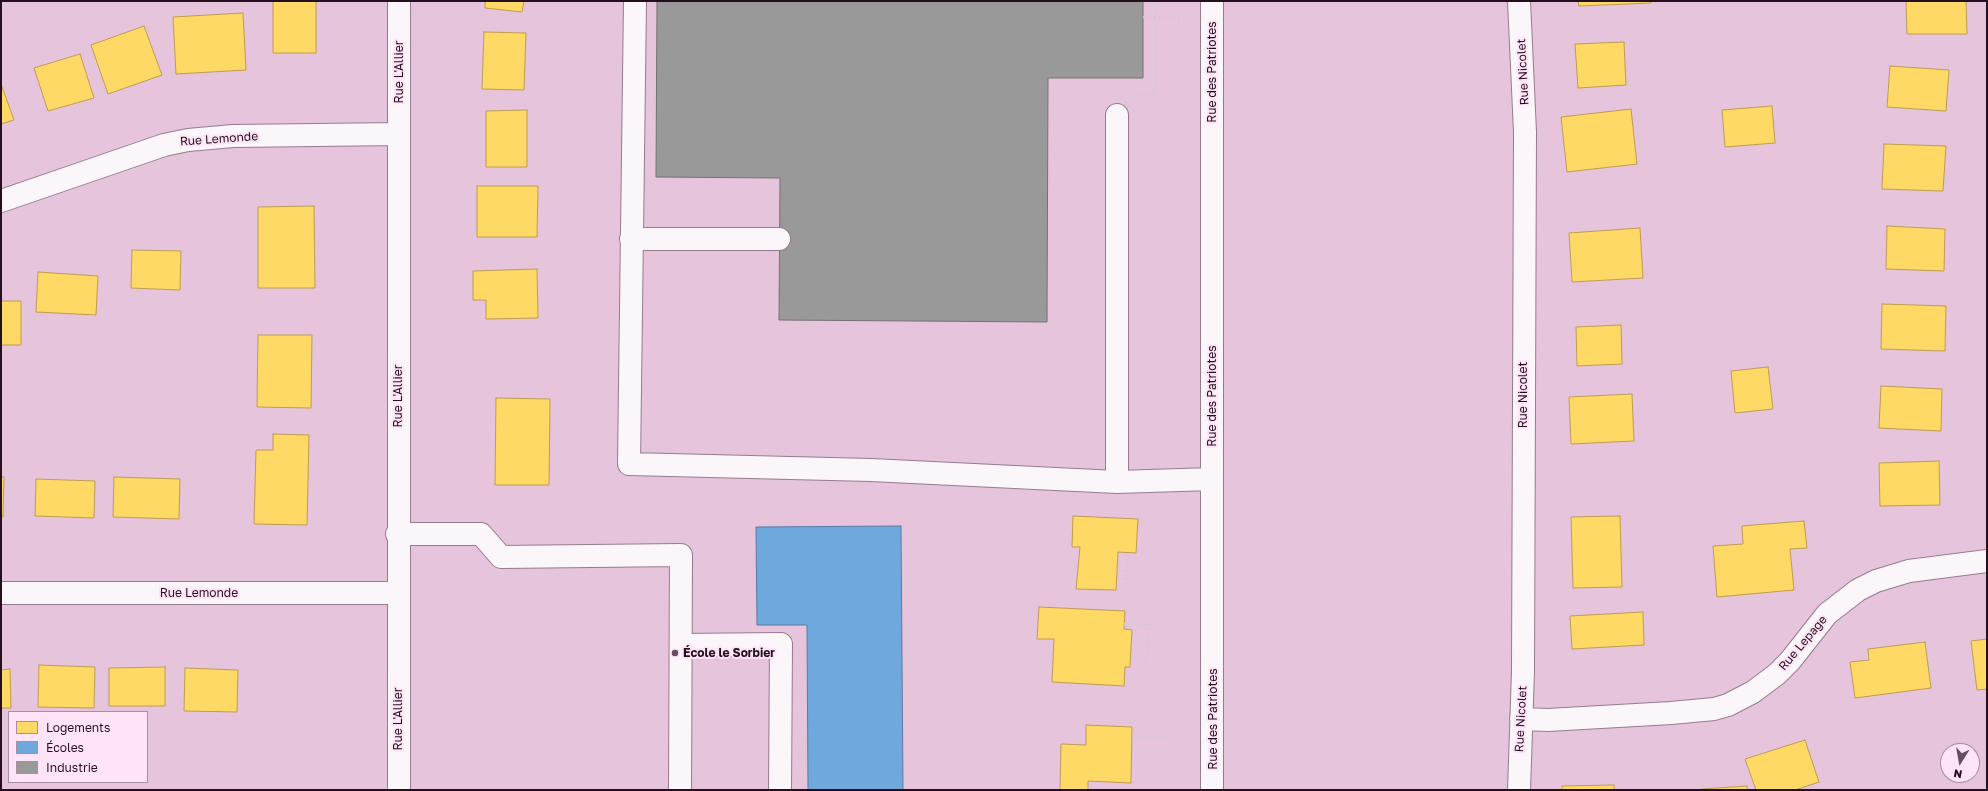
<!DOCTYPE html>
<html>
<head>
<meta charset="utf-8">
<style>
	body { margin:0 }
	#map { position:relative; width:1988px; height:791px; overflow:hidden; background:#e6c4db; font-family:"Golos Text",sans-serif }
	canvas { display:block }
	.frame { position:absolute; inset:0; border:2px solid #250f1f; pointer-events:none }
	.legend { position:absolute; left:8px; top:711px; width:140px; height:72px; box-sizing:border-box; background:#fee4f6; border:1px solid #a78fa0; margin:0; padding:5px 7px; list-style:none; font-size:12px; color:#250f1f }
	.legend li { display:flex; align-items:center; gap:8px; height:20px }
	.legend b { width:20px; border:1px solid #a78fa0 }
	.north { position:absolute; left:1940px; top:743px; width:40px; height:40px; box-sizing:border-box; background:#fee4f6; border:1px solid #a78fa0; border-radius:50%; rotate:191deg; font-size:11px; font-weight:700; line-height:16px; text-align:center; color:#250f1f }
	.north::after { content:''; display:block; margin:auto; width:14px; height:18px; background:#694e61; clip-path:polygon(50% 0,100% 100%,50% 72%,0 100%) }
</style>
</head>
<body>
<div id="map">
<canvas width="1988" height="791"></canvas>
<div class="frame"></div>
<ul class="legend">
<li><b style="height:11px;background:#ffd966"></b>Logements</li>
<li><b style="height:11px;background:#6fa8dc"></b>Écoles</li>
<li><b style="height:11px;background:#999"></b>Industrie</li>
</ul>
<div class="north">N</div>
</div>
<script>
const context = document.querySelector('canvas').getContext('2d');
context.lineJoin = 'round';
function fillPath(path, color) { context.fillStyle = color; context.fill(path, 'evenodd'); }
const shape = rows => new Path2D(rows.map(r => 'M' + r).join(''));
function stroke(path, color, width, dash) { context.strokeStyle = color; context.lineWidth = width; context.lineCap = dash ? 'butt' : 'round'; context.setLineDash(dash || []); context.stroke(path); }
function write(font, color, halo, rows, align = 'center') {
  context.font = font + ' "Golos Text",sans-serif'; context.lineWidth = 4; context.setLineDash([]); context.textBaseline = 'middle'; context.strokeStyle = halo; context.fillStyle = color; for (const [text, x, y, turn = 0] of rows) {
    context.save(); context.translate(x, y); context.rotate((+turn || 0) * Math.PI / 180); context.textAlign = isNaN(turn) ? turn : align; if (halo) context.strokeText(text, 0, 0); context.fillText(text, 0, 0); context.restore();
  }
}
const homes = shape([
	[273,1,316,1,316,53,273,53,273,1],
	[485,1,524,1,522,12,485,8,485,1],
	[1578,1,1651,1,1651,3,1579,6,1578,1],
	[1906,1,1966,1,1967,34,1907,34,1906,1],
	[243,13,246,70,176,74,173,17,243,13],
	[144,26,162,75,108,94,91,45,144,26],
	[484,32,526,33,524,90,482,89,484,32],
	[1624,42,1626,85,1578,88,1575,44,1624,42],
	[80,54,94,98,48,111,34,68,80,54],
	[1890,66,1949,70,1946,111,1887,107,1890,66],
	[1,84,14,120,1,124,1,84],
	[1772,106,1775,143,1725,147,1722,110,1772,106],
	[1631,109,1637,164,1567,172,1561,117,1631,109],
	[527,110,527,167,486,167,486,111,527,110],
	[1884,144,1946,146,1943,191,1882,189,1884,144],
	[477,186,538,186,537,237,477,237,477,186],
	[314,206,315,288,258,288,258,207,314,206],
	[1887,226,1945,229,1944,271,1886,269,1887,226],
	[1640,228,1643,278,1572,282,1569,233,1640,228],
	[132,250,181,251,180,290,131,288,132,250],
	[537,269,538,318,486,319,486,300,473,300,473,271,537,269],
	[38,272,98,276,96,315,36,312,38,272],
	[1,301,21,301,21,345,1,345,1,301],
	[1882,304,1946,306,1945,351,1881,349,1882,304],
	[1621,325,1622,364,1577,366,1576,327,1621,325],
	[258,335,312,335,311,408,257,407,258,335],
	[1768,367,1773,409,1735,413,1731,371,1768,367],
	[1881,386,1942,389,1941,431,1879,428,1881,386],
	[1632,394,1634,441,1571,444,1569,397,1632,394],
	[496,398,550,399,549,485,495,485,496,398],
	[273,434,309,435,307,525,254,524,256,450,273,450,273,434],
	[1939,461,1940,505,1880,506,1879,463,1939,461],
	[1,477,4,477,3,517,1,517,1,477],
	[114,477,180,479,179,519,113,517,114,477],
	[36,479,95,481,94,518,35,516,36,479],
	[1073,516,1138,519,1136,553,1118,552,1116,590,1076,589,1080,547,1072,547,1073,516],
	[1620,516,1622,587,1573,588,1571,517,1620,516],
	[1804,521,1807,548,1790,549,1794,590,1717,597,1713,546,1743,544,1742,526,1804,521],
	[1039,607,1125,611,1124,629,1132,630,1130,667,1125,667,1124,686,1052,682,1054,639,1037,639,1039,607],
	[1643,612,1644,645,1572,649,1570,616,1643,612],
	[1987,639,1987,689,1977,690,1971,641,1987,639],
	[1925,642,1931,688,1855,698,1850,662,1869,660,1868,649,1925,642],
	[39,665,95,667,94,708,38,707,39,665],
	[165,667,165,706,109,706,109,668,165,667],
	[185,668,238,670,237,712,184,711,185,668],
	[10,669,11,708,1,708,1,670,10,669],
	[1086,725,1132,727,1131,783,1088,781,1088,790,1060,790,1061,744,1086,745,1086,725],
	[1805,740,1819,782,1795,790,1756,790,1745,759,1805,740],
	[1614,785,1614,790,1562,790,1562,786,1614,785],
	[1747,786,1747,790,1702,790,1702,789,1747,786]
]);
const schools = shape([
	[901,526,903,790,808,790,807,625,757,625,756,527,901,526]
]);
const industry = shape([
	[657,1,1143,1,1143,78,1048,78,1047,322,779,320,780,178,656,177,657,1]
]);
const path = shape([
	[1143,17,1184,18],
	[1137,95,1155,95,1155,1],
	[1126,584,1128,553],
	[1124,624,1148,625,1146,669],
	[1132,736,1168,737]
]);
const minor = shape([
	[399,1,399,790],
	[635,1,629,464,871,470,1117,482],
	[1212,1,1212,790],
	[1117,115,1117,482,1212,479],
	[1,201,164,145,188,140,233,136,399,134],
	[631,239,779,239],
	[397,534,481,534,501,557,681,555,680,790],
	[1,593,398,593],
	[681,645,781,644,780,790],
	[1521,719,1548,720,1671,713,1714,709,1728,705,1753,692,1777,674,1790,661,1827,614,1858,590,1876,581,1909,571,1987,561],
	[1519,790,1523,671,1525,132,1519,1]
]);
const markers = [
	[675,653,4,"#694e61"]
];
const streetNames = [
	["Rue L'Allier",399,72,-90],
	["Rue des Patriotes",1212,72,-90],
	["Rue Nicolet",1523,72,-93],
	["Rue Lemonde",219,139,-4],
	["Rue Nicolet",1523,395,-90],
	["Rue L'Allier",398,396,-90],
	["Rue des Patriotes",1212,396,-90],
	["Rue Lemonde",199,593],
	["Rue Lepage",1803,643,-50],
	["Rue L'Allier",398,719,-90],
	["Rue des Patriotes",1213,719,-90],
	["Rue Nicolet",1521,719,-87]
];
const poiNames = [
	["École le Sorbier",683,653]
];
fillPath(homes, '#ffd966');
stroke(homes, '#be9c51', 1);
fillPath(schools, '#6fa8dc');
stroke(schools, '#597aa3', 1);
fillPath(industry, '#999');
stroke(industry, '#767074', 1);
stroke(minor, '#967c8f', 24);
stroke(path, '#d1c7cd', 2.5, [1, 3]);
stroke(minor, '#fbf6fa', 22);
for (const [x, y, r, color] of markers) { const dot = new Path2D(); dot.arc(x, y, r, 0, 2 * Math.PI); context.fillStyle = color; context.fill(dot); stroke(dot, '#fee4f6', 1.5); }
write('12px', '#250f1f', '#fee4f6', streetNames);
write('bold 12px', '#250f1f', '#fee4f6', poiNames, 'left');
</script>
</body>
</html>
